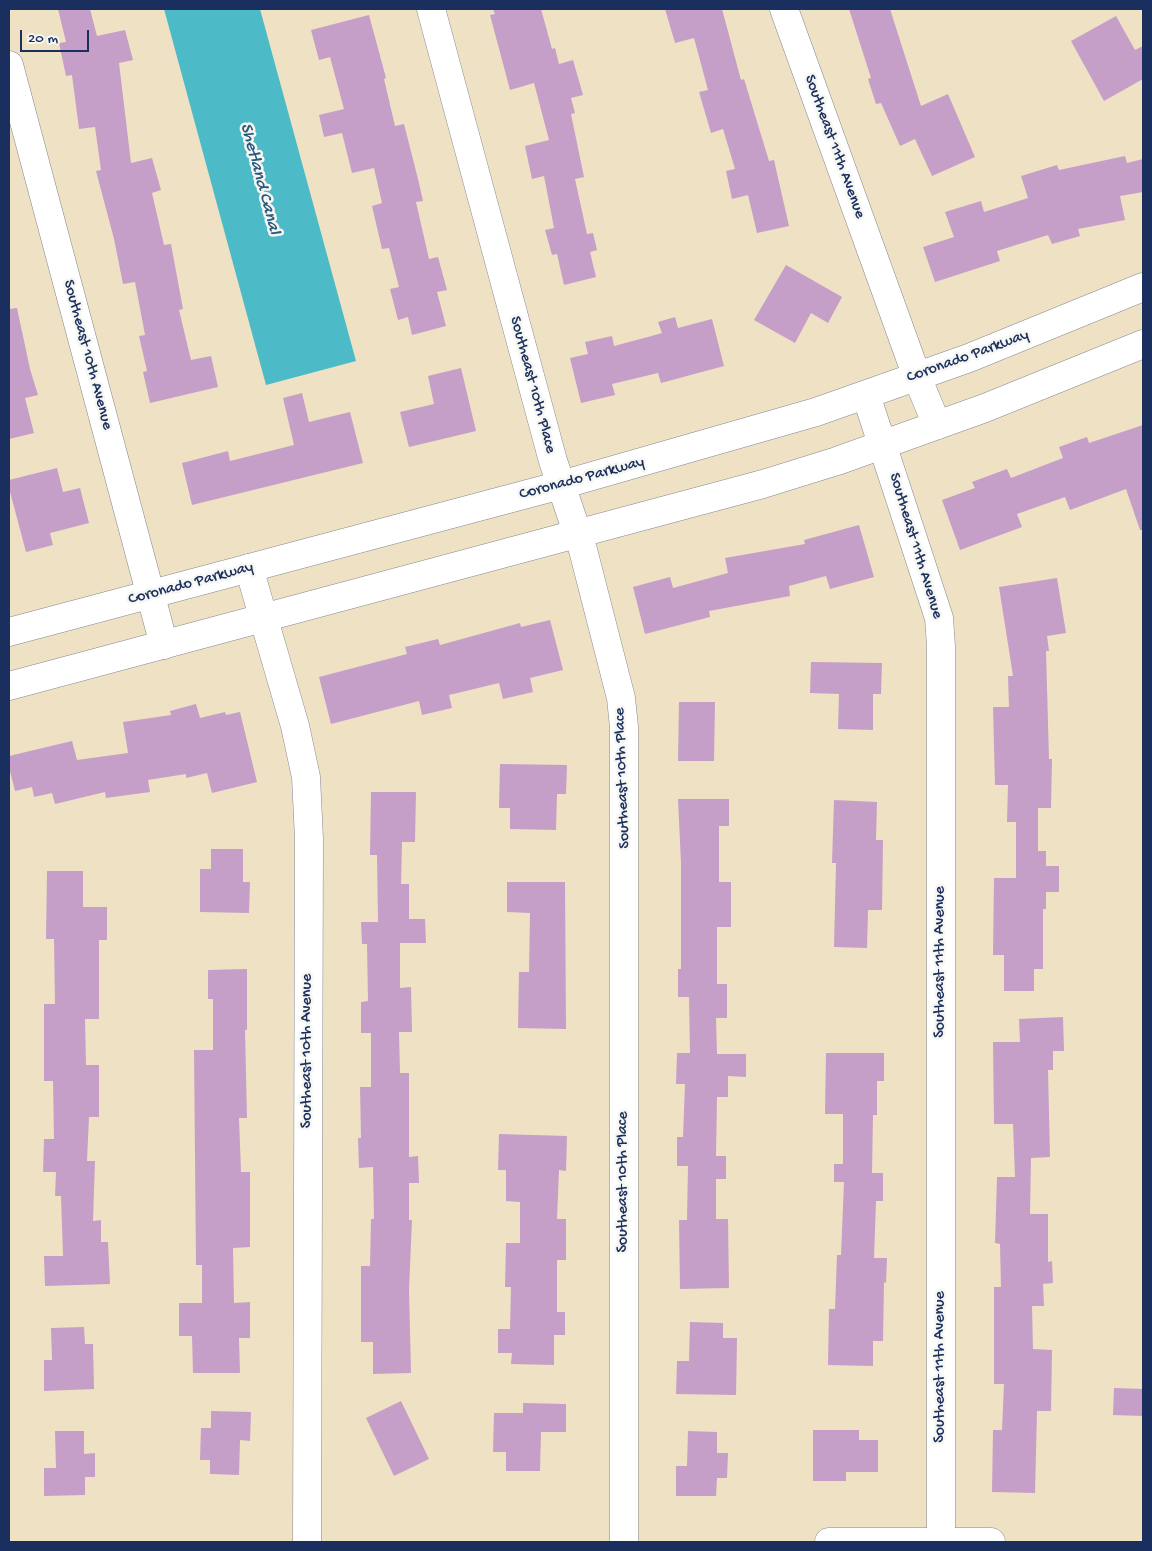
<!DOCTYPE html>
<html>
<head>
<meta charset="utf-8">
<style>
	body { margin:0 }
	#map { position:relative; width:1152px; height:1551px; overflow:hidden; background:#efe1c4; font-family:"Gochi Hand",sans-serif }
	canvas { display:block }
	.frame { position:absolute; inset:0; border:10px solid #1b2f5e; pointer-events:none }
	.scale { position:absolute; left:20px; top:30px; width:69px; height:22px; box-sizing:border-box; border:2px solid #1b2f5e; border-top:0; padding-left:6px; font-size:15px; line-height:18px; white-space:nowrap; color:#1b2f5e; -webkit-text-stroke:4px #f6f6f2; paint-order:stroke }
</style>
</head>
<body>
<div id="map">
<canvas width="1152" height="1551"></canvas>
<div class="frame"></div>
<div class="scale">20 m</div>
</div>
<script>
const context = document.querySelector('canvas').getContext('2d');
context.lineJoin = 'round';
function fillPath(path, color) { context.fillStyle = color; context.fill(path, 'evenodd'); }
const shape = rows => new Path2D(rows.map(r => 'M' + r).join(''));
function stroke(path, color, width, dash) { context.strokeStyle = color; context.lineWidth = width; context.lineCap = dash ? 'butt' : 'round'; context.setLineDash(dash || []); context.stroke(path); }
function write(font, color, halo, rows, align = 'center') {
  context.font = font + ' "Gochi Hand",sans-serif'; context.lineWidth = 5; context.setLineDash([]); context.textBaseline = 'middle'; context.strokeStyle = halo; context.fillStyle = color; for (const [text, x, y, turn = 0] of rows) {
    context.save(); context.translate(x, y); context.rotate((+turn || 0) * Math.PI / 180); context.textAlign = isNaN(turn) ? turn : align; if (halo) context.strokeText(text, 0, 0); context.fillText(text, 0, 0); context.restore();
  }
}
const water = shape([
	[164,9,260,9,356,361,266,385]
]);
const building = shape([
	[58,9,90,9,97,36,125,30,133,60,119,63,131,163,152,158,161,190,152,193,164,245,171,244,183,309,179,310,191,360,211,356,218,387,150,403,143,372,147,371,139,336,145,335,135,282,123,284,114,239,96,171,101,170,95,127,79,129,72,75,66,76,59,43,66,42],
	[493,9,541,9,552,49,555,48,559,64,573,60,583,95,571,98,575,113,571,114,584,177,575,179,587,234,593,233,597,250,590,252,596,277,564,285,557,254,552,255,545,230,554,228,544,176,532,179,525,146,549,140,534,83,510,90,490,15,495,14],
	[665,9,722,9,741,80,744,79,769,161,774,160,789,226,757,233,748,195,732,199,726,171,735,169,723,129,711,133,699,92,708,90,694,38,675,43],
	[849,9,890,9,921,106,948,94,975,157,932,176,915,139,900,146,881,103,876,104,868,79,871,78],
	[369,15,386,78,384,79,395,126,404,124,418,179,423,201,416,202,429,259,438,257,447,290,437,292,446,326,412,335,408,317,398,320,390,289,399,287,389,248,382,249,372,206,382,203,374,168,352,173,342,133,324,137,319,115,344,109,330,57,319,60,311,30],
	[1116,16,1135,50,1143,46,1143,79,1104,101,1071,41],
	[1125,156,1127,163,1143,159,1143,192,1120,196,1125,220,1078,229,1080,236,1052,244,1048,235,997,251,1000,261,935,282,923,247,954,237,945,212,981,201,984,212,1028,198,1021,176,1057,165,1059,170],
	[786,265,842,297,828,323,811,313,795,343,754,320],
	[17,308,30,369,38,395,25,398,34,433,9,439,9,309],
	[675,317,678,328,712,319,724,366,661,383,658,373,612,384,615,395,581,403,570,358,588,354,585,342,612,336,614,346,648,337,662,333,658,322],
	[461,368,476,431,409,447,400,412,434,404,428,376],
	[302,393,309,422,350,412,363,463,192,505,182,463,228,451,230,461,294,445,283,398],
	[1143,425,1143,530,1140,530,1126,489,1070,510,1065,497,1017,514,1022,527,960,550,942,500,975,488,972,482,1007,469,1011,478,1063,458,1059,447,1087,437,1089,443],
	[57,468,63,492,80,488,89,523,50,533,53,545,26,552,9,488,9,480],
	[859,525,874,577,830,589,826,576,789,586,790,596,709,611,710,617,645,634,633,587,670,577,673,588,728,573,725,558,805,544,804,540],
	[1057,578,1066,633,1047,636,1049,651,1046,651,1049,759,1052,759,1051,808,1038,808,1038,851,1046,851,1046,866,1059,866,1059,892,1046,892,1046,909,1043,909,1043,969,1034,969,1034,991,1004,991,1004,955,993,955,994,878,1016,878,1016,822,1007,822,1008,785,995,785,993,707,1009,707,1008,676,1013,676,999,587],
	[550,620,563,670,530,678,533,692,503,699,499,683,449,695,452,708,422,715,419,701,331,724,319,677,407,654,405,647,438,639,440,645,520,623,521,627],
	[811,662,882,663,881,694,873,694,873,730,838,729,839,694,810,693],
	[679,702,715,702,714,761,678,761],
	[196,704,200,718,225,712,226,715,240,712,257,782,212,793,207,773,186,778,186,774,148,780,150,792,106,798,105,792,55,804,52,793,34,797,32,787,15,791,9,767,9,756,72,741,77,760,128,753,123,722,171,715,170,711],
	[500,764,567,765,566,794,557,794,556,830,510,829,510,808,499,808],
	[371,792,416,792,415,842,402,842,401,884,409,884,409,919,425,919,426,943,400,943,400,988,411,987,412,1032,399,1032,400,1073,409,1073,409,1157,418,1156,419,1183,409,1183,409,1220,412,1220,409,1289,411,1373,373,1374,373,1342,361,1342,361,1266,370,1266,371,1219,374,1219,373,1167,359,1168,358,1138,361,1138,360,1087,371,1087,371,1033,361,1033,361,1002,368,1001,367,944,362,944,361,922,378,922,377,855,370,855],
	[678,799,729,799,729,826,719,826,719,882,731,882,731,927,717,927,717,984,727,984,727,1018,716,1018,717,1054,746,1054,746,1077,728,1076,728,1097,717,1097,716,1156,726,1156,726,1179,716,1179,716,1219,728,1219,729,1288,680,1289,679,1220,687,1220,688,1166,677,1166,677,1137,683,1137,685,1084,676,1084,677,1053,690,1053,689,997,678,997,678,969,681,969,681,863],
	[834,800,877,802,876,840,883,840,882,910,868,910,867,948,834,947,836,863,832,863],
	[211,849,243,849,243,882,250,882,249,913,200,912,200,869,211,869],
	[47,871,83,871,83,907,107,907,107,940,99,940,99,1019,85,1019,86,1065,99,1065,99,1117,89,1117,87,1161,95,1161,93,1221,101,1220,101,1242,108,1242,110,1284,45,1286,44,1256,63,1256,61,1196,55,1196,56,1172,43,1172,44,1139,54,1139,53,1081,44,1081,44,1004,55,1004,54,939,46,939],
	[507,882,565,882,566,1029,518,1028,519,972,529,972,530,913,507,912],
	[247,969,247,1030,245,1030,247,1118,239,1118,241,1172,250,1172,250,1247,233,1248,234,1303,250,1302,250,1338,239,1338,240,1373,193,1373,192,1336,179,1336,179,1303,202,1303,202,1265,196,1265,194,1050,213,1050,213,999,208,999,208,970],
	[1063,1017,1064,1051,1053,1051,1053,1070,1048,1070,1050,1157,1031,1158,1030,1214,1048,1214,1048,1262,1052,1261,1053,1283,1043,1284,1044,1306,1032,1306,1033,1349,1052,1350,1051,1411,1037,1411,1035,1493,992,1492,993,1430,1002,1430,1004,1384,994,1384,994,1287,1001,1287,1000,1244,995,1243,997,1177,1015,1177,1013,1124,994,1124,993,1042,1020,1042,1019,1019],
	[826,1053,884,1053,884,1081,877,1081,877,1115,873,1115,872,1173,883,1173,883,1201,876,1201,874,1258,887,1258,886,1283,884,1282,883,1341,873,1341,873,1366,828,1365,829,1309,835,1309,837,1255,841,1255,844,1182,834,1182,834,1164,843,1164,843,1114,825,1114],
	[499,1134,567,1136,566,1171,559,1170,557,1219,566,1219,566,1260,557,1260,557,1312,565,1312,565,1335,554,1335,554,1365,511,1364,512,1353,498,1353,498,1329,510,1329,511,1287,505,1287,506,1243,520,1243,520,1202,506,1201,506,1170,498,1170],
	[690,1322,723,1323,723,1338,737,1338,736,1395,676,1394,677,1361,689,1361],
	[84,1327,85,1344,93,1344,94,1389,44,1391,44,1360,52,1360,51,1328],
	[1114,1388,1143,1389,1143,1416,1113,1415],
	[401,1401,429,1459,394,1476,366,1418],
	[523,1403,566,1404,566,1432,541,1432,540,1471,506,1471,506,1452,493,1452,494,1413,523,1413],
	[211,1411,251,1412,250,1441,240,1440,239,1475,210,1474,210,1460,200,1460,201,1428,211,1428],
	[813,1430,859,1430,859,1440,878,1440,878,1472,846,1472,846,1481,813,1481],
	[55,1431,84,1431,84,1454,95,1453,95,1477,85,1477,85,1495,44,1496,44,1468,56,1468],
	[688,1431,717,1432,717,1453,728,1453,727,1478,717,1478,716,1496,676,1496,676,1466,687,1466]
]);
const minor = shape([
	[431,9,553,461,583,550,621,698,624,727,624,1542],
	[784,9,917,377,937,425],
	[9,65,164,645],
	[866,395,939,618,941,646,941,1541],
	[249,568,295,726,306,777,309,839,307,1542],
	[829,1542,991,1542]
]);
const tertiary = shape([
	[9,632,561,485,816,412,969,358,1143,287],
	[9,686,763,484,837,461,985,408,1143,344]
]);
const streetNames = [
	["Southeast 11th Avenue",834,147,70],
	["Southeast 10th Avenue",87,355,75],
	["Coronado Parkway",968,357,-20],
	["Southeast 10th Place",532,385,75],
	["Coronado Parkway",582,479,-15],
	["Southeast 11th Avenue",915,546,73],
	["Coronado Parkway",191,584,-15],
	["Southeast 10th Place",623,778,-92],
	["Southeast 11th Avenue",941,962,-90],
	["Southeast 10th Avenue",308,1051,-90],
	["Southeast 10th Place",624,1182,-90],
	["Southeast 11th Avenue",941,1367,-90]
];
const waterNames = [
	["Shetland Canal",259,179,75]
];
fillPath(water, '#4dbac7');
fillPath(building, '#c59fc8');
stroke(minor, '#858891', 29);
stroke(tertiary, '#858891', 29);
stroke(minor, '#fff', 28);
stroke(tertiary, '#fff', 28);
write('16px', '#1b2f5e', '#f6f6f2', streetNames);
write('italic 18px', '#2a597e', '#f6f6f2', waterNames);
</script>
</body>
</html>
